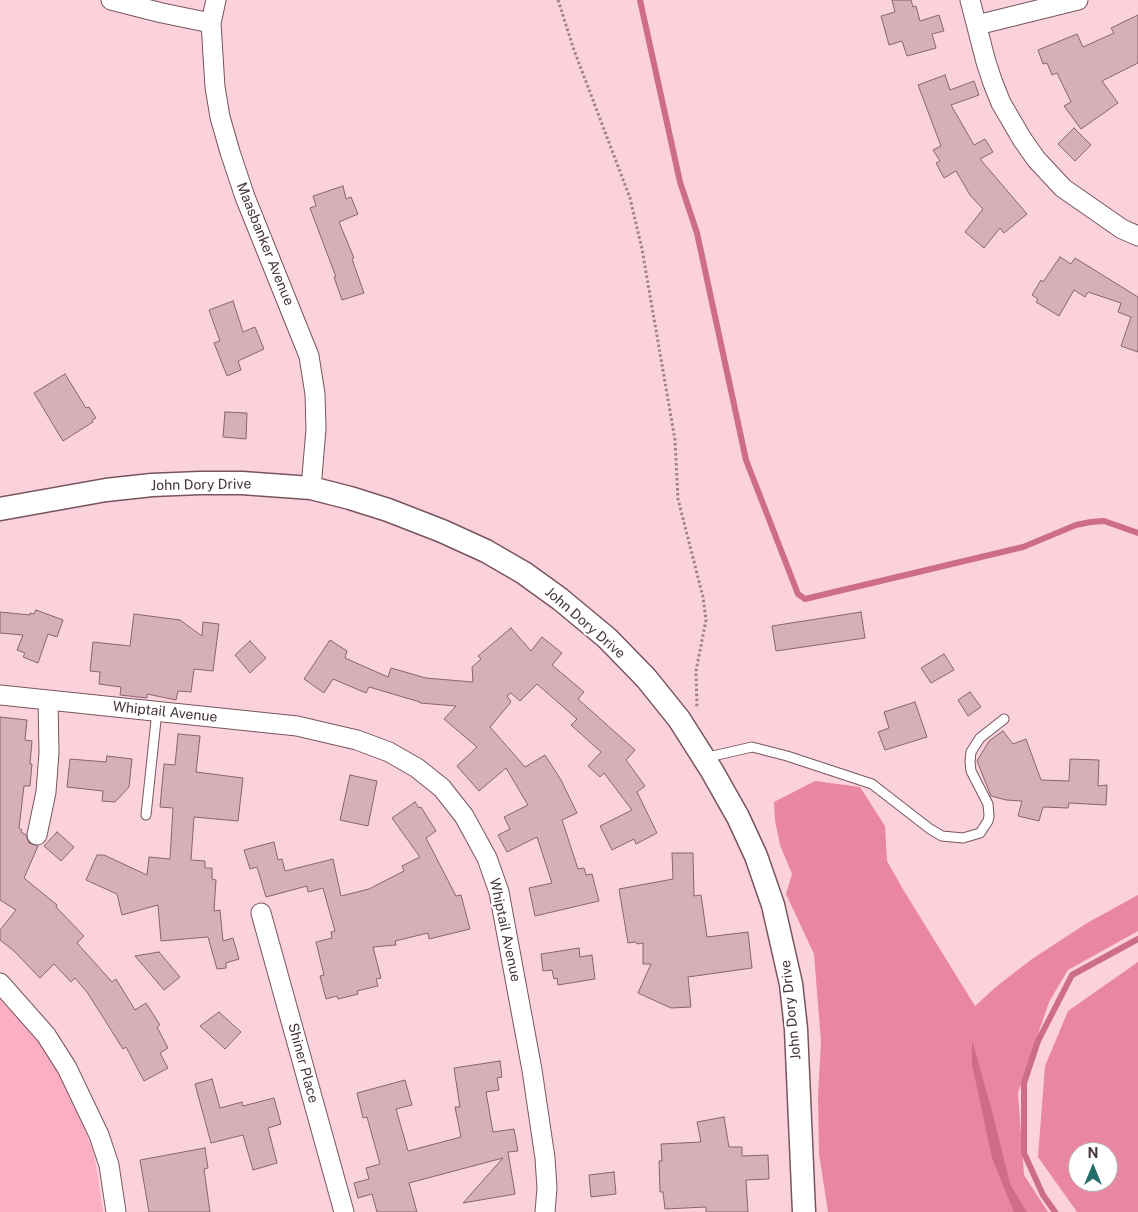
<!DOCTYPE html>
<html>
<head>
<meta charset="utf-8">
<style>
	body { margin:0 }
	#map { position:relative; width:1138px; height:1212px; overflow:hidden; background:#fbd2dc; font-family:"Public Sans",sans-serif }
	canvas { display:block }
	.north { position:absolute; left:1068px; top:1142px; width:50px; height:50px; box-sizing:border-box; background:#fff; border:1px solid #b5aeb0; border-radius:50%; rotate:0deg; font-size:14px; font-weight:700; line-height:20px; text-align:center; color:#453539 }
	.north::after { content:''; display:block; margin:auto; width:18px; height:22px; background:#246e6b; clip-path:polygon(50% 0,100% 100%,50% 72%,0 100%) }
</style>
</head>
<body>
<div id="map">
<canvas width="1138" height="1212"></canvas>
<div class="north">N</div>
</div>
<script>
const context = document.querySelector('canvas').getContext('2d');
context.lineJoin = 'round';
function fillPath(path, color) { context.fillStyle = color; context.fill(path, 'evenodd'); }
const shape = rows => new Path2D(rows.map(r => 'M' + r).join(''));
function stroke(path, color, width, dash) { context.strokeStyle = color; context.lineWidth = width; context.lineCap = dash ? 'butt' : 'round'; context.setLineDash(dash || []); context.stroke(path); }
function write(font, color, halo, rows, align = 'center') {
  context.font = font + ' "Public Sans",sans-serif'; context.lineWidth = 4.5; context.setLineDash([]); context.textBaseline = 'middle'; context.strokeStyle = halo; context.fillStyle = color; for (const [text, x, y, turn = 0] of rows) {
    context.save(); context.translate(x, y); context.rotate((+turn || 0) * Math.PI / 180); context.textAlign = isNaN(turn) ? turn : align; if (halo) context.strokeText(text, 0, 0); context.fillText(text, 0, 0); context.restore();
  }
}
const green = shape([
	[0,998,32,1032,70,1092,94,1153,103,1212,0,1212]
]);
const forest = shape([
	[815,781,860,787,885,826,887,861,904,891,975,1006,997,986,1032,959,1087,923,1138,895,1138,931,1068,970,1049,1002,1018,1093,1024,1175,1048,1212,828,1212,819,1154,818,1096,821,1042,814,954,786,894,792,874,780,845,775,820,774,802],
	[1138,962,1138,1212,1077,1212,1038,1157,1045,1066,1068,1011],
	[1078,1152,1108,1152,1108,1182,1078,1182]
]);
const water = shape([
	[972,1040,993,1115,1010,1184,1027,1212,1014,1212,992,1158,972,1064]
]);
const stream = shape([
	[640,0,680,182,697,233,746,460,798,594,805,599,1023,547,1076,525,1091,522,1104,521,1138,533],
	[1055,1212,1043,1195,1024,1153,1024,1083,1038,1041,1072,975,1138,939]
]);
const building = shape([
	[892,0,911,0,913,7,916,6,920,21,939,15,944,31,932,34,936,48,907,56,902,41,889,45,881,16,895,12,892,0],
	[1138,15,1138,63,1102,81,1118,103,1081,129,1064,106,1071,102,1057,73,1052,75,1047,63,1043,64,1038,50,1077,34,1083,47,1114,33,1111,28,1138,15],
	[945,75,950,90,974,81,979,95,951,105,974,145,985,139,993,152,980,159,1027,214,1004,233,1000,228,984,248,965,232,983,209,970,195,956,171,944,178,936,163,940,161,933,150,941,146,918,85,945,75],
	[1074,128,1091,145,1075,161,1058,144,1074,128],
	[343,186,346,199,351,197,358,214,339,222,354,258,352,259,364,293,342,300,334,277,336,277,310,208,316,206,313,196,343,186],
	[1060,257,1071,264,1075,258,1138,297,1138,352,1121,346,1131,317,1118,312,1121,303,1088,292,1085,297,1074,290,1059,316,1036,302,1038,299,1032,295,1041,280,1043,282,1060,257],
	[233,301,243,332,255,327,264,349,238,361,241,370,227,376,214,343,220,341,209,310,233,301],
	[65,374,86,408,89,407,96,418,92,420,93,422,63,441,34,393,65,374],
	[225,412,247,413,246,439,223,437,225,412],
	[36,610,63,620,57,637,48,634,38,663,23,657,25,653,17,650,23,635,0,633,0,612,30,615,30,613,34,614,36,610],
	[861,612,865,638,776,651,772,626,861,612],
	[134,614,180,620,202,636,203,622,219,624,213,671,194,669,191,692,178,691,176,700,147,694,147,698,120,695,121,687,99,684,100,672,90,671,93,642,130,646,134,614],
	[511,628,531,651,542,637,562,653,552,665,584,692,578,699,635,750,626,760,645,786,637,792,657,833,636,844,634,839,612,850,600,826,632,810,604,773,600,777,588,766,601,752,571,725,577,719,537,684,520,701,511,693,507,696,511,702,490,727,525,767,545,755,561,780,577,813,562,820,578,869,584,868,586,875,592,874,599,901,535,916,529,888,552,883,537,837,507,852,498,835,510,829,504,817,528,805,506,768,479,791,457,766,477,747,444,719,456,706,420,703,420,702,369,687,366,693,333,679,324,693,304,679,330,640,347,651,345,658,388,677,391,668,426,678,473,682,472,667,481,659,478,656,511,628],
	[250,641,266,658,250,673,235,655,250,641],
	[944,654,954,670,931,683,921,668,944,654],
	[970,692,981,707,968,716,958,700,970,692],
	[915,702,927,737,885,750,878,732,889,728,884,712,915,702],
	[0,717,27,720,25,740,32,741,30,764,32,764,30,786,24,786,19,828,22,830,21,832,26,835,29,843,38,846,24,878,57,905,56,907,84,936,77,943,112,982,116,979,135,1010,146,1003,160,1025,157,1027,168,1048,160,1053,168,1068,144,1081,126,1047,123,1049,87,992,75,978,71,982,54,964,40,978,14,951,0,940,0,930,16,910,0,900,0,717],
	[1003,731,1013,744,1026,739,1041,780,1069,781,1070,759,1099,760,1098,786,1107,785,1106,805,1069,803,1068,808,1043,807,1039,821,1018,816,1022,801,1006,800,991,796,977,761,989,741,1003,731],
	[178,734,200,736,196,772,243,778,238,821,194,817,191,860,205,861,205,868,212,868,212,879,216,880,214,911,220,910,223,941,233,938,239,959,226,963,226,968,217,969,208,937,161,941,158,905,122,915,117,894,86,880,97,855,104,855,147,875,149,857,170,859,173,808,160,807,164,764,175,765,178,734],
	[107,756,132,759,129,787,115,802,102,801,103,791,67,787,70,759,106,762,107,756],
	[350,775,377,781,368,826,340,820,350,775],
	[415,802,419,808,421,807,436,831,426,838,456,896,461,895,470,929,429,939,428,933,395,941,396,945,373,947,381,978,376,979,378,986,357,991,358,994,338,999,337,996,326,999,320,976,324,975,316,942,332,938,331,932,335,931,323,888,308,892,307,886,266,897,257,867,250,869,244,850,274,842,278,860,282,859,285,871,333,859,341,896,369,889,404,871,402,866,420,857,392,818,415,802],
	[57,832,74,847,61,861,44,846,57,832],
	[672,853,693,853,694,896,701,895,707,937,748,932,752,968,688,977,691,1007,671,1008,638,993,651,964,643,964,643,943,637,944,636,942,628,943,619,889,673,879,672,853],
	[579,948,580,957,592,955,595,979,558,985,557,978,554,979,552,970,543,971,541,954,579,948],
	[159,952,180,977,164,990,135,956,159,952],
	[219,1012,241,1032,225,1049,200,1026,219,1012],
	[500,1061,502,1077,497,1078,499,1090,486,1092,493,1132,514,1129,518,1151,508,1152,515,1194,463,1203,503,1158,409,1183,417,1212,377,1212,372,1194,358,1198,354,1183,369,1179,366,1168,380,1164,367,1117,363,1118,357,1093,405,1080,412,1105,396,1109,408,1151,461,1137,455,1107,460,1107,454,1068,500,1061],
	[212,1079,220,1108,242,1102,243,1106,274,1098,281,1124,268,1128,277,1163,253,1170,243,1135,211,1143,195,1084,212,1079],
	[724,1117,729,1147,742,1147,742,1156,768,1155,769,1179,746,1180,748,1212,706,1212,706,1207,665,1209,663,1192,660,1192,659,1161,662,1161,661,1144,701,1142,697,1122,724,1117],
	[205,1148,208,1168,204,1169,210,1212,149,1212,140,1160,205,1148],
	[614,1172,616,1194,591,1197,589,1175,614,1172]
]);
const path = shape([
	[558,0,574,50,630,198,642,249,675,440,678,499,703,597,706,620,696,671,697,708]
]);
const service = shape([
	[704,758,752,747,787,756,872,784,930,829,942,836,963,838,980,833,988,821,989,816,988,804,971,771,970,762,971,752,980,738,1004,719],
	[146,815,157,711]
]);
const minor = shape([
	[111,0,162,13,211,23],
	[216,0,211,23,215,87,220,117,230,152,245,197,309,356,315,394,316,429,311,488],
	[970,0,986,62,993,83,1001,103,1022,139,1036,159,1063,188,1122,229,1138,236],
	[977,25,1078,0],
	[0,695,297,726,357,740,389,752,417,768,442,788,464,816,487,858,499,892,532,1070,545,1158,547,1188,545,1212],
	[37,835,46,792,49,753,48,700],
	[261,913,344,1212],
	[0,983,46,1035,67,1068,99,1135,109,1165,116,1212]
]);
const tertiary = shape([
	[0,509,106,490,152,485,200,483,242,483,311,488,350,498,388,510,442,531,486,551,524,573,560,599,607,638,646,678,679,719,712,771,738,817,756,856,773,905,791,984,796,1029,804,1212]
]);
const streetNames = [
	["Maasbanker Avenue",265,244,68],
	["John Dory Drive",201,485,-1],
	["John Dory Drive",585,623,41],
	["Whiptail Avenue",165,712,6],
	["Whiptail Avenue",505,930,78],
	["John Dory Drive",791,1010,-96],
	["Shiner Place",303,1063,75]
];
fillPath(green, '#fcaec2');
fillPath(forest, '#e986a2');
fillPath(water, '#cd6d89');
stroke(stream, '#cd6d89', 6);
fillPath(building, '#d6afb8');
stroke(building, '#88646d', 1);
stroke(service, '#78555e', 11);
stroke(minor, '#78555e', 21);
stroke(tertiary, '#78555e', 25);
stroke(path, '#a0838a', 3, [2.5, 2.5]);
stroke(service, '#fff', 9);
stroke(minor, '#fff', 19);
stroke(tertiary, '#fff', 22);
write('14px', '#453539', '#fff', streetNames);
</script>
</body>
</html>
